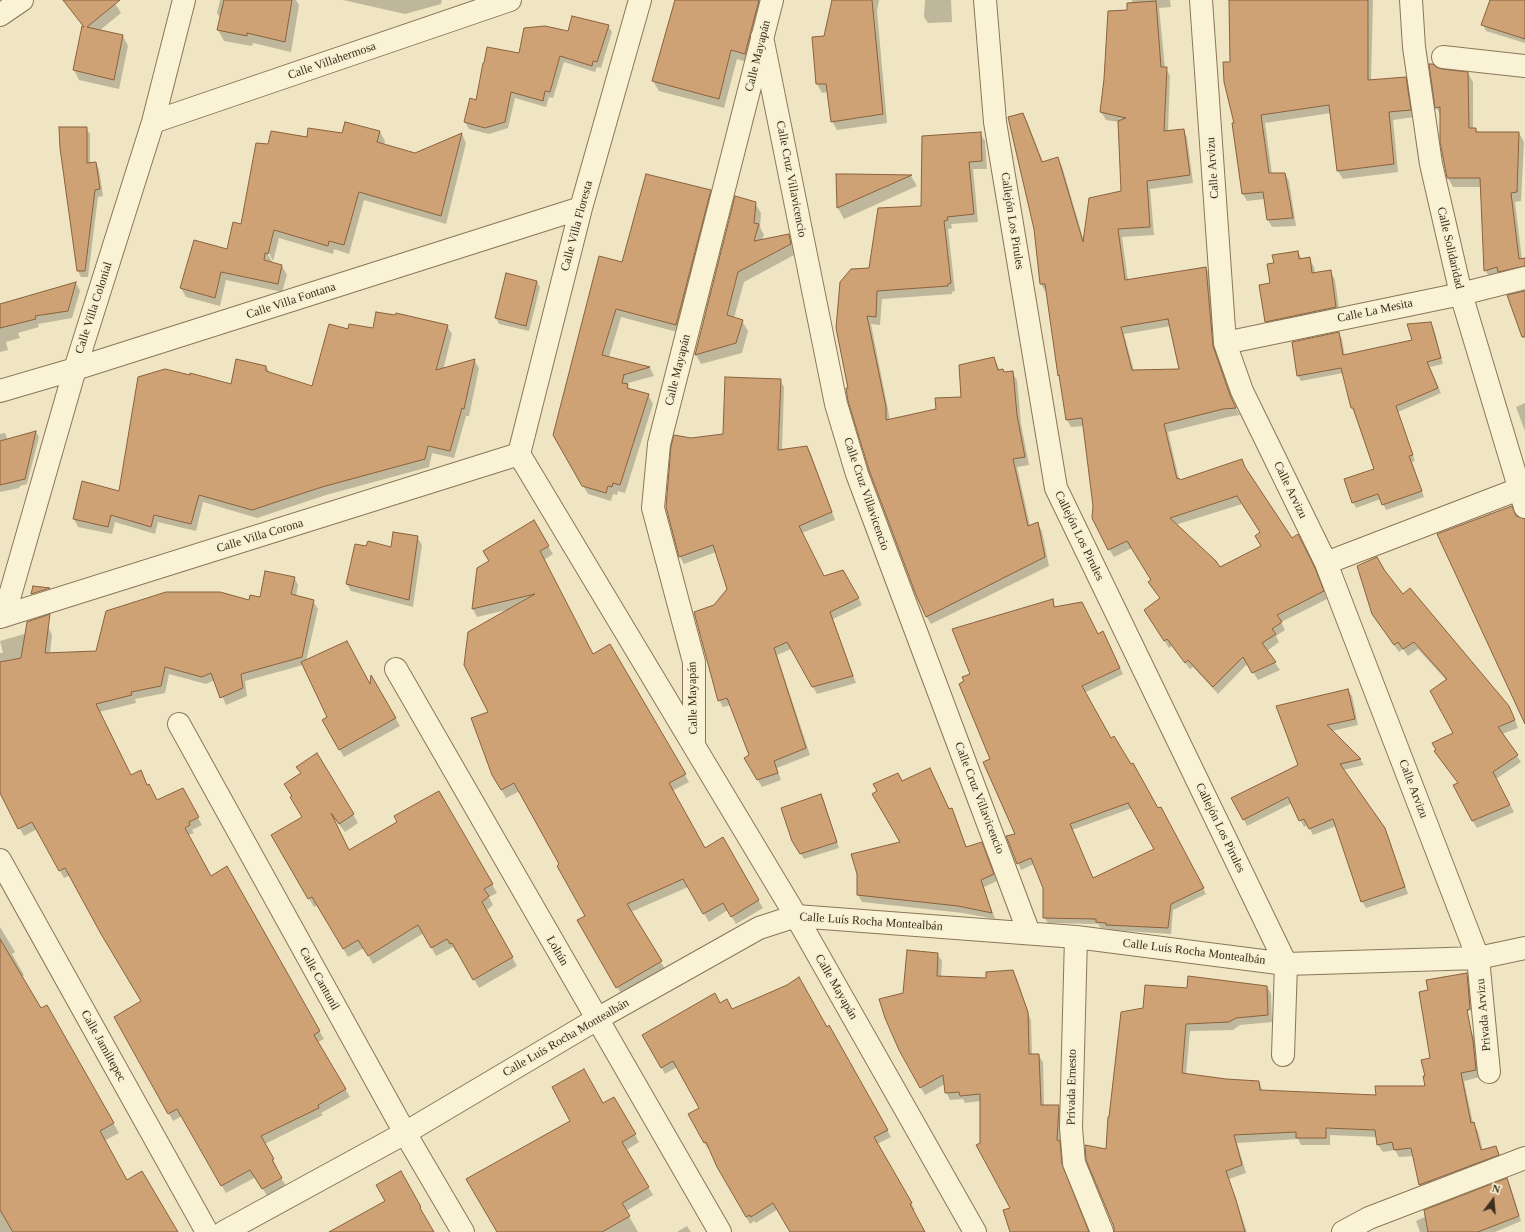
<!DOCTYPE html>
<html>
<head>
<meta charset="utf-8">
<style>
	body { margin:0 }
	#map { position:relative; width:1525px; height:1232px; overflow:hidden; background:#efe5c2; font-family:"Times New Roman",serif }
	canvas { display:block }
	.north { position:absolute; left:1473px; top:1180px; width:40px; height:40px; -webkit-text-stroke:3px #f6efd1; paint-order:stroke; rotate:16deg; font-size:11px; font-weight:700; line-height:16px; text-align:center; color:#392d1d }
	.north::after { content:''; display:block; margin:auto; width:14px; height:18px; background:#392d1d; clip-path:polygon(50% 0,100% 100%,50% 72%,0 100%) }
</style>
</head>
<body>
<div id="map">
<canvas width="1525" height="1232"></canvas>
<div class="north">N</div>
</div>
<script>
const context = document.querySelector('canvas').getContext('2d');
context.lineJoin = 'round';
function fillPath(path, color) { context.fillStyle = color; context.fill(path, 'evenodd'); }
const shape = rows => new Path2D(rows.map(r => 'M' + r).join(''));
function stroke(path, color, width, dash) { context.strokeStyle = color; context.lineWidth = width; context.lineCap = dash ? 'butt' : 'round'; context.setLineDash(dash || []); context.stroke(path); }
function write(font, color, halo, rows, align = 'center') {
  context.font = font + ' "Times New Roman",serif'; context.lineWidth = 3.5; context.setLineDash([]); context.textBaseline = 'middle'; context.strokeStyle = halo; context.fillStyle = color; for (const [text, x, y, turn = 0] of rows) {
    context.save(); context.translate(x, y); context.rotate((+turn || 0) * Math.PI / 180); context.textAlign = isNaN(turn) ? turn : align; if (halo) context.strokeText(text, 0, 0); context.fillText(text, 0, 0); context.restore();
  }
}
const shadow = shape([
	[84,0,113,0,121,13,99,31,123,36,128,46,119,89,79,80,74,70,83,26,72,10],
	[220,0,296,0,299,5,291,52,253,43,252,46,224,41,218,30,221,19,217,13],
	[343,0,442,0,441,4,405,14],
	[676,0,767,0,750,63,737,59,724,108,659,91,653,81],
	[833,0,879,0,877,11,887,123,837,130,832,121,828,92,822,93,817,84,813,37,824,37],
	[925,0,951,0,952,22,928,23,924,17],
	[1132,0,1170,0,1171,7,1159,8,1165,68,1166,68,1170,76,1168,131,1183,130,1187,137,1193,183,1150,189,1154,235,1122,237,1128,281,1206,268,1210,275,1217,354,1234,404,1240,415,1228,417,1168,432,1179,479,1180,481,1242,461,1248,473,1292,540,1302,543,1318,577,1327,599,1281,622,1285,630,1276,636,1279,642,1267,651,1280,670,1258,680,1248,663,1218,694,1193,667,1190,669,1172,646,1169,648,1150,618,1161,599,1150,583,1152,581,1132,548,1114,557,1109,549,1094,506,1084,426,1071,427,1067,420,1061,379,1059,375,1047,291,1045,291,1041,284,1023,114,1027,121,1043,162,1057,158,1062,166,1084,241,1122,192,1119,122,1106,120,1101,112,1128,11,1133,3],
	[1171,326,1181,370,1134,371,1124,334],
	[1242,504,1261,533,1262,546,1220,568,1175,525],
	[1230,0,1373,0,1371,81,1405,78,1410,86,1414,117,1393,120,1398,172,1343,179,1338,171,1331,113,1265,123,1272,174,1285,174,1289,181,1296,226,1272,227,1268,220,1265,199,1247,201,1243,194,1235,124,1231,63],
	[1491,0,1525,0,1525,43,1486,31,1483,25],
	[608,26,612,32,601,68,597,67,595,72,564,62,553,98,549,97,546,107,515,98,508,128,489,134,469,129,465,122,477,101,520,54,568,32],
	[1435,68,1468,73,1473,82,1473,129,1476,129,1478,133,1519,133,1524,142,1521,201,1515,202,1522,259,1525,259,1525,275,1491,279,1485,270,1481,187,1453,187,1448,178,1441,116,1436,107],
	[86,128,90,134,90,164,96,163,99,170,103,196,98,197,88,277,81,277,78,271],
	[380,132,385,141,384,145,415,154,462,134,466,143,446,224,364,200,349,254,334,249,333,254,279,238,273,261,267,249,265,250,273,263,282,266,287,275,282,292,226,280,220,306,186,297,181,288,227,250,242,225,269,145,307,138],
	[980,133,985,141,987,169,973,169,978,222,951,224,952,228,948,229,955,291,952,292,952,294,882,299,880,325,871,324,890,420,937,410,962,398,994,358,1000,371,1005,373,1012,372,1017,380,1021,424,1029,465,1017,467,1030,526,1037,523,1042,531,1049,566,931,624,926,616,849,389,870,269],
	[837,175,911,176,917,186,844,219,838,208],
	[710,191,715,200,681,333,621,317,609,357,650,368,654,376,628,383,628,386,630,390,648,395,653,404,625,493,618,491,617,495,613,494,611,501,588,494,554,435,623,264],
	[755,203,761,213,760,227,764,235,762,240,789,236,794,246,796,254,744,282,734,318,742,321,748,331,742,353,701,364,696,355],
	[1298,252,1302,259,1309,258,1314,267,1315,274,1330,271,1335,280,1340,316,1271,330,1266,322,1275,264],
	[537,282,540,287,529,331,499,324,496,318],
	[76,283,80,291,72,318,38,324,39,327,18,333,20,338,6,342,8,350,0,352,0,305],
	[1431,323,1434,329,1443,364,1430,367,1441,393,1398,412,1415,461,1412,462,1424,497,1386,510,1381,499,1356,508,1353,502,1375,470,1355,414,1352,408,1343,373,1301,381,1298,376,1293,343,1339,333,1342,339,1345,356,1413,340],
	[447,326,452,334,443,370,474,360,479,368,469,416,466,416,454,458,432,453,429,467,326,495,257,518,203,502,196,531,158,522,155,534,115,522,112,534,78,527,74,519,119,492,232,386,266,366,270,373,312,387,349,330],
	[780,380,784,387,782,450,807,447,811,454,835,520,802,533,824,577,843,571,862,605,833,619,856,683,817,694,791,649,777,655,810,755,777,768,781,780,762,787,745,759,751,756,731,705,723,707,719,700,714,606,728,589,716,552,684,564,680,557,667,507,691,439,724,434],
	[1525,403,1525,431,1516,407],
	[36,432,39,437,27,484,20,486,19,488,0,492,0,434,5,433,8,440],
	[533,522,553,554,544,560,593,655,609,646,689,782,672,791,704,849,722,839,763,908,736,924,728,910,709,922,688,887,631,912,665,969,622,995,578,921,587,916,561,865,520,791,506,798,493,775,489,712,510,609,477,617,473,609,478,569,490,561],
	[417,537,422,545,413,607,351,591,347,584,367,548,392,548],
	[1385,573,1403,596,1509,707,1513,715,1518,728,1502,734,1521,762,1496,779,1514,812,1477,828,1472,820,1459,783,1454,734,1447,681,1418,649,1408,656,1403,649,1399,652,1372,614],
	[294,577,298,585,296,596,313,601,318,609,306,661,371,687,372,678,400,726,344,757,323,721,329,718,303,665,245,681,247,696,226,705,215,680,206,684,169,674,165,693,135,699,136,703,99,712,131,776,140,772,157,801,182,790,202,825,192,830,194,833,188,835,210,877,226,868,324,1039,318,1042,350,1097,321,1113,323,1115,265,1144,277,1167,275,1168,286,1186,267,1196,256,1177,226,1193,182,1116,173,1121,115,1017,143,1002,70,875,64,878,37,829,24,836,0,792,0,653,3,653,0,641,48,627,52,635,50,654,97,652,260,598],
	[1052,600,1056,608,1098,635,1106,639,1123,674,1084,693,1111,739,1158,809,1164,814,1206,894,1173,910,1171,934,1110,930,1110,929,1101,928,1098,924,1048,923,1044,917,1044,888,1034,864,1021,870,1007,837,1016,834,965,682,971,674],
	[1132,808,1155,850,1093,879,1072,830],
	[1348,690,1352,696,1358,725,1332,731,1360,759,1364,765,1343,770,1388,835,1408,894,1366,908,1362,901,1336,826,1313,835,1308,825,1304,827,1292,803,1247,826,1233,798,1300,765],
	[933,776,950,810,952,809,955,815,966,847,985,850,997,881,984,887,995,919,963,913,862,902,858,895,858,874,901,843,902,782],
	[438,792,497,893,489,897,493,905,486,911,517,966,479,988,458,951,456,952,453,947,436,956,424,933,373,964,364,948,348,957,318,905,314,907,272,836,303,818,291,797,353,814,358,823,345,832,334,818,333,818,349,851,398,822],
	[821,795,824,801,839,848,804,859,793,841],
	[0,927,15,952,12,954,24,975,21,977,41,1009,46,1007,119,1133,104,1141,127,1181,177,1232,0,1232],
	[937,954,942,961,941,977,987,979,1012,971,1017,979,1031,1021,1032,1055,1038,1055,1043,1062,1044,1106,1058,1106,1063,1114,1061,1146,1063,1149,1066,1176,1089,1232,1012,1232,1011,1209,981,1143,981,1101,965,1103,963,1099,950,1100,946,1092,945,1084,925,1095,900,1050,904,994],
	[1466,974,1470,980,1472,1010,1427,1021,1429,991],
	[1267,986,1271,994,1272,1022,1240,1025,1233,1030,1190,1031,1186,1074,1226,1080,1259,1082,1263,1091,1377,1096,1426,1087,1426,1076,1431,1059,1471,1031,1475,1038,1480,1077,1464,1081,1473,1123,1478,1131,1483,1151,1496,1147,1503,1162,1425,1192,1420,1185,1414,1156,1399,1157,1395,1150,1383,1152,1378,1145,1377,1137,1330,1135,1330,1145,1301,1145,1298,1139,1237,1143,1246,1173,1229,1179,1247,1232,1115,1232,1107,1150,1110,1118,1144,1009,1188,989],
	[720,1004,732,1011,827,1028,829,1027,891,1137,877,1144,915,1210,913,1211,925,1232,791,1232,778,1209,756,1223,754,1221,750,1224,718,1166,710,1149,708,1149,689,1115,701,1108,677,1067,665,1074,644,1035],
	[614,1098,639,1142,626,1150,653,1195,626,1211,638,1232,497,1232,603,1104],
	[1506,1180,1510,1185,1521,1221,1495,1232,1420,1232,1416,1221],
	[687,1226,691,1232,677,1232]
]);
const building = shape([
	[63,0,120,0,87,27,123,35,114,80,73,70,82,26,84,27,63,0],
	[224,0,292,0,285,42,247,33,247,36,217,30,224,0],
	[675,0,759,0,745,54,731,50,719,99,652,81,675,0],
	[832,0,872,0,883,114,831,122,826,84,816,84,812,37,824,36,832,0],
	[1229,0,1368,0,1368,80,1406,77,1411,110,1389,112,1394,164,1337,171,1329,105,1261,115,1269,173,1285,173,1293,218,1267,220,1263,192,1242,194,1232,123,1234,123,1224,82,1223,62,1230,62,1229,0],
	[1490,0,1525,0,1525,39,1481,25,1490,0],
	[1156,1,1161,67,1167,67,1164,131,1184,129,1190,175,1147,181,1150,227,1118,229,1125,280,1206,267,1213,346,1230,395,1236,408,1223,409,1164,424,1177,479,1179,478,1180,480,1242,459,1245,467,1292,538,1298,534,1315,568,1324,591,1277,615,1282,622,1272,629,1276,634,1262,643,1276,662,1252,673,1243,657,1213,687,1188,660,1185,663,1167,639,1164,641,1144,610,1160,598,1148,582,1151,580,1127,541,1108,550,1092,518,1093,506,1082,418,1066,420,1059,375,1058,376,1045,284,1040,284,1034,229,1008,117,1023,113,1042,162,1058,157,1083,242,1089,198,1121,191,1118,121,1126,118,1100,112,1104,79,1108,11,1127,10,1127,3,1156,1],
	[1168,319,1179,369,1132,370,1121,327,1168,319],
	[1237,496,1260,532,1255,536,1261,546,1220,567,1216,561,1170,518,1237,496],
	[572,16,609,25,597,62,593,61,592,66,560,56,550,92,545,91,543,101,511,92,505,122,485,128,464,122,470,98,476,100,483,63,484,63,487,47,519,53,524,28,545,26,568,31,572,16],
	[1429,64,1433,64,1436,67,1442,69,1468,72,1469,128,1476,128,1476,132,1519,132,1517,192,1511,193,1519,259,1525,258,1525,266,1498,272,1497,267,1484,271,1480,178,1447,178,1440,142,1440,107,1435,108,1429,64],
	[345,122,380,131,377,142,415,153,462,133,441,216,359,192,344,245,329,241,328,246,274,230,268,254,265,253,264,260,282,265,278,284,221,272,215,298,180,288,194,240,227,249,233,222,241,224,256,143,268,144,271,131,307,137,308,128,342,133,345,122],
	[59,127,87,127,87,163,96,162,100,189,95,190,85,271,77,271,60,148,59,127],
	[981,132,982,161,969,162,974,214,947,217,948,220,944,221,951,283,948,284,948,286,877,291,876,317,867,316,886,407,886,420,936,409,935,398,961,397,959,365,994,357,998,370,1003,369,1004,372,1013,371,1017,415,1025,457,1013,459,1028,526,1038,522,1045,557,926,617,916,595,869,470,848,401,846,388,848,388,836,328,840,282,851,269,869,268,878,208,921,206,922,136,981,132],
	[646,174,711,190,676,325,616,309,602,355,650,367,623,375,624,375,622,383,628,384,627,388,649,394,620,485,613,483,612,487,608,486,606,493,582,486,553,435,599,256,622,262,646,174],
	[836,174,851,174,912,175,837,208,836,174],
	[735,196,756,202,754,223,759,224,754,241,789,234,791,244,738,272,727,315,743,320,736,343,695,355,735,196],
	[1298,251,1299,259,1310,257,1312,273,1331,270,1336,307,1265,322,1259,285,1270,283,1267,264,1274,263,1272,255,1298,251],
	[506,273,537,281,526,326,495,318,506,273],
	[76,282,68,311,35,316,36,319,0,328,0,304,76,282],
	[1525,291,1525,337,1522,337,1507,295,1525,291],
	[376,312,395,315,396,313,448,325,436,370,475,359,464,409,462,408,450,451,428,446,425,459,322,487,252,510,199,495,191,524,154,515,151,527,111,515,108,527,73,519,82,481,119,491,138,377,165,369,190,375,190,373,231,384,236,359,266,366,266,371,312,386,329,324,348,329,349,324,373,328,376,312],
	[1431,322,1441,358,1427,362,1438,388,1396,406,1413,455,1409,456,1422,491,1382,505,1378,494,1352,503,1344,479,1374,469,1353,408,1351,408,1341,368,1297,376,1292,342,1339,332,1343,355,1412,340,1407,324,1431,322],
	[725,377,781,379,778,450,807,446,832,512,799,526,824,576,843,570,859,598,830,612,853,676,812,687,787,642,774,648,806,748,774,761,778,773,757,780,744,758,749,755,727,698,718,701,694,612,714,605,727,589,713,545,679,557,666,507,671,446,674,435,691,438,723,434,725,377],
	[36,431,25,479,0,485,0,441,36,431],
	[1512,506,1516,516,1525,519,1525,724,1437,534,1512,506],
	[534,520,549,546,540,551,593,654,610,644,686,774,669,783,705,848,723,837,759,900,731,917,723,903,703,914,683,879,627,904,662,961,616,988,577,920,585,916,557,866,559,864,514,783,501,790,492,775,471,718,488,712,464,665,468,632,535,594,472,609,477,568,489,561,483,551,534,520],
	[393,532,418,536,409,600,346,584,355,544,366,546,368,541,391,547,393,532],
	[1377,557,1385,571,1403,594,1410,588,1509,706,1515,720,1498,727,1518,755,1493,772,1510,805,1472,821,1453,785,1458,783,1434,751,1436,750,1432,743,1453,733,1430,691,1447,679,1414,642,1403,649,1398,642,1394,645,1372,614,1357,566,1377,557],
	[265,571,295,577,291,594,314,600,302,657,241,674,243,688,220,698,211,673,202,677,165,667,161,686,131,692,132,695,96,704,131,775,141,770,147,785,149,784,157,800,183,788,199,817,189,822,190,825,185,828,211,876,227,866,320,1031,314,1035,346,1089,318,1105,319,1108,261,1136,274,1159,272,1160,282,1178,262,1189,250,1170,221,1186,177,1109,168,1114,114,1017,141,1001,101,934,65,868,59,871,32,822,18,829,0,793,0,662,21,658,27,622,50,614,45,653,96,651,106,611,166,592,220,592,249,600,250,595,260,597,265,571],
	[33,586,50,588,31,594,33,586],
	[1053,599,1054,607,1082,602,1098,634,1103,631,1120,668,1082,686,1111,738,1114,736,1131,764,1133,763,1158,808,1161,807,1204,888,1171,904,1168,928,1106,925,1106,923,1096,922,1096,919,1043,918,1043,888,1031,858,1017,864,1006,836,1015,834,983,762,990,759,959,684,964,681,962,677,970,674,952,629,1053,599],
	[1128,803,1154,849,1093,878,1070,824,1128,803],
	[347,641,370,684,371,675,396,718,339,750,322,720,327,717,301,662,347,641],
	[1348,689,1355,719,1327,725,1361,759,1340,764,1385,828,1405,887,1361,902,1333,819,1309,829,1304,819,1299,821,1288,797,1243,820,1231,798,1298,765,1276,706,1348,689],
	[317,753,354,814,339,824,331,813,349,850,397,822,394,816,439,791,493,884,484,889,489,896,482,902,513,957,473,980,452,943,450,944,447,939,431,948,418,925,368,956,358,940,343,949,312,897,308,899,271,835,302,817,290,797,292,796,284,784,301,773,296,767,317,753],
	[930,768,949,809,952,808,966,847,982,842,994,874,981,880,992,913,958,906,857,895,857,874,851,854,900,842,872,794,877,791,873,784,898,773,902,781,930,768],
	[821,794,837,842,800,854,792,841,781,808,821,794],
	[0,939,41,1008,47,1005,114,1123,100,1131,127,1180,142,1171,178,1232,13,1232,0,1210,0,939],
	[907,950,938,953,937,976,986,978,986,972,1013,970,1028,1012,1029,1054,1039,1054,1041,1105,1059,1105,1057,1140,1060,1141,1062,1164,1089,1232,1010,1232,1003,1210,1010,1208,976,1145,980,1143,980,1094,960,1096,959,1092,945,1093,943,1075,920,1088,899,1050,885,1018,879,999,903,993,907,950],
	[1467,973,1470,1009,1467,1010,1473,1041,1476,1070,1461,1073,1471,1123,1474,1122,1481,1150,1496,1146,1499,1155,1419,1185,1411,1148,1394,1150,1392,1142,1377,1145,1375,1130,1326,1128,1326,1138,1296,1138,1296,1132,1234,1135,1242,1165,1226,1171,1236,1200,1245,1232,1114,1232,1114,1227,1086,1160,1085,1145,1106,1149,1108,1117,1109,1117,1121,1012,1143,1008,1145,985,1187,988,1188,976,1267,986,1268,1015,1236,1018,1229,1022,1186,1024,1182,1073,1226,1079,1259,1081,1260,1090,1376,1095,1375,1086,1425,1086,1423,1076,1425,1076,1421,1060,1430,1058,1419,992,1428,990,1426,980,1467,973],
	[799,977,827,1027,829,1025,888,1130,874,1137,912,1203,910,1204,925,1232,790,1232,773,1203,751,1217,750,1215,746,1217,717,1167,706,1142,704,1143,688,1114,699,1108,673,1061,661,1068,642,1035,715,993,720,1003,727,999,732,1009,787,985,799,977],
	[584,1069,603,1103,614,1097,636,1134,622,1142,649,1187,622,1203,630,1216,602,1232,497,1232,466,1179,570,1121,552,1087,584,1069],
	[401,1171,421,1207,420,1208,434,1232,329,1232,385,1201,376,1185,401,1171],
	[1507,1178,1519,1216,1478,1232,1428,1232,1424,1210,1507,1178]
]);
const minor = shape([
	[985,0,995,122,1056,488,1286,964,1283,1055],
	[1201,0,1225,343,1242,391,1326,563,1478,958,1489,1072],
	[1411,0,1414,47,1431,164,1461,294,1525,507],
	[0,15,22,0],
	[762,37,836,404,857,474,1029,933],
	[1443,57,1525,66],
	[153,122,510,0],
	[1225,343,1461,294,1525,278],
	[0,391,75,369,581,208],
	[519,454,796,916,975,1232],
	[519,454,581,208,640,0],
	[1326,563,1519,489,1525,489],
	[4,616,75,369,153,122,184,0],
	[0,617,519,454],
	[396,669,720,1232],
	[179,724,405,1133,463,1232],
	[694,744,694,662,653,508,659,444,772,0],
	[0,860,207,1232],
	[1076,937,1071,1128,1074,1163,1102,1232],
	[224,1232,405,1133,597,1019,759,928,796,916,1076,937,1286,964,1478,958,1525,948],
	[1343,1232,1369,1218,1525,1158]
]);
const streetNames = [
	["Calle Mayapán",758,56,-76],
	["Calle Villahermosa",332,61,-19],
	["Calle Arvizu",1213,168,-94],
	["Calle Cruz Villavicencio",791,179,79],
	["Callejón Los Pirules",1012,221,81],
	["Calle Villa Floresta",577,226,-75],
	["Calle Solidaridad",1450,248,77],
	["Calle Villa Fontana",291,301,-18],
	["Calle Villa Colonial",94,308,-72],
	["Calle La Mesita",1375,311,-12],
	["Calle Mayapán",678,370,-76],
	["Calle Arvizu",1290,490,64],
	["Calle Cruz Villavicencio",866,494,71],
	["Calle Villa Corona",260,536,-17],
	["Callejón Los Pirules",1079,536,64],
	["Calle Mayapán",693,698,-91],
	["Calle Arvizu",1413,789,69],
	["Calle Cruz Villavicencio",979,798,69],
	["Callejón Los Pirules",1220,828,64],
	["Calle Luís Rocha Montealbán",871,922,4],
	["Loltún",557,951,60],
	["Calle Luís Rocha Montealbán",1194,952,7],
	["Calle Cantunil",319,979,61],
	["Calle Mayapán",836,987,60],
	["Privada Arvizu",1484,1015,-95],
	["Calle Luís Rocha Montealbán",566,1038,-30],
	["Calle Jamiltepec",103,1046,61],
	["Privada Ernesto",1072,1087,-89]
];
fillPath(shadow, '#0003');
fillPath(building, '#cfa276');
stroke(building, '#89613d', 1);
stroke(minor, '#8a7658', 24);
stroke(minor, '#faf2d5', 22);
write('12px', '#392d1d', '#f6efd1', streetNames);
</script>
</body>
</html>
